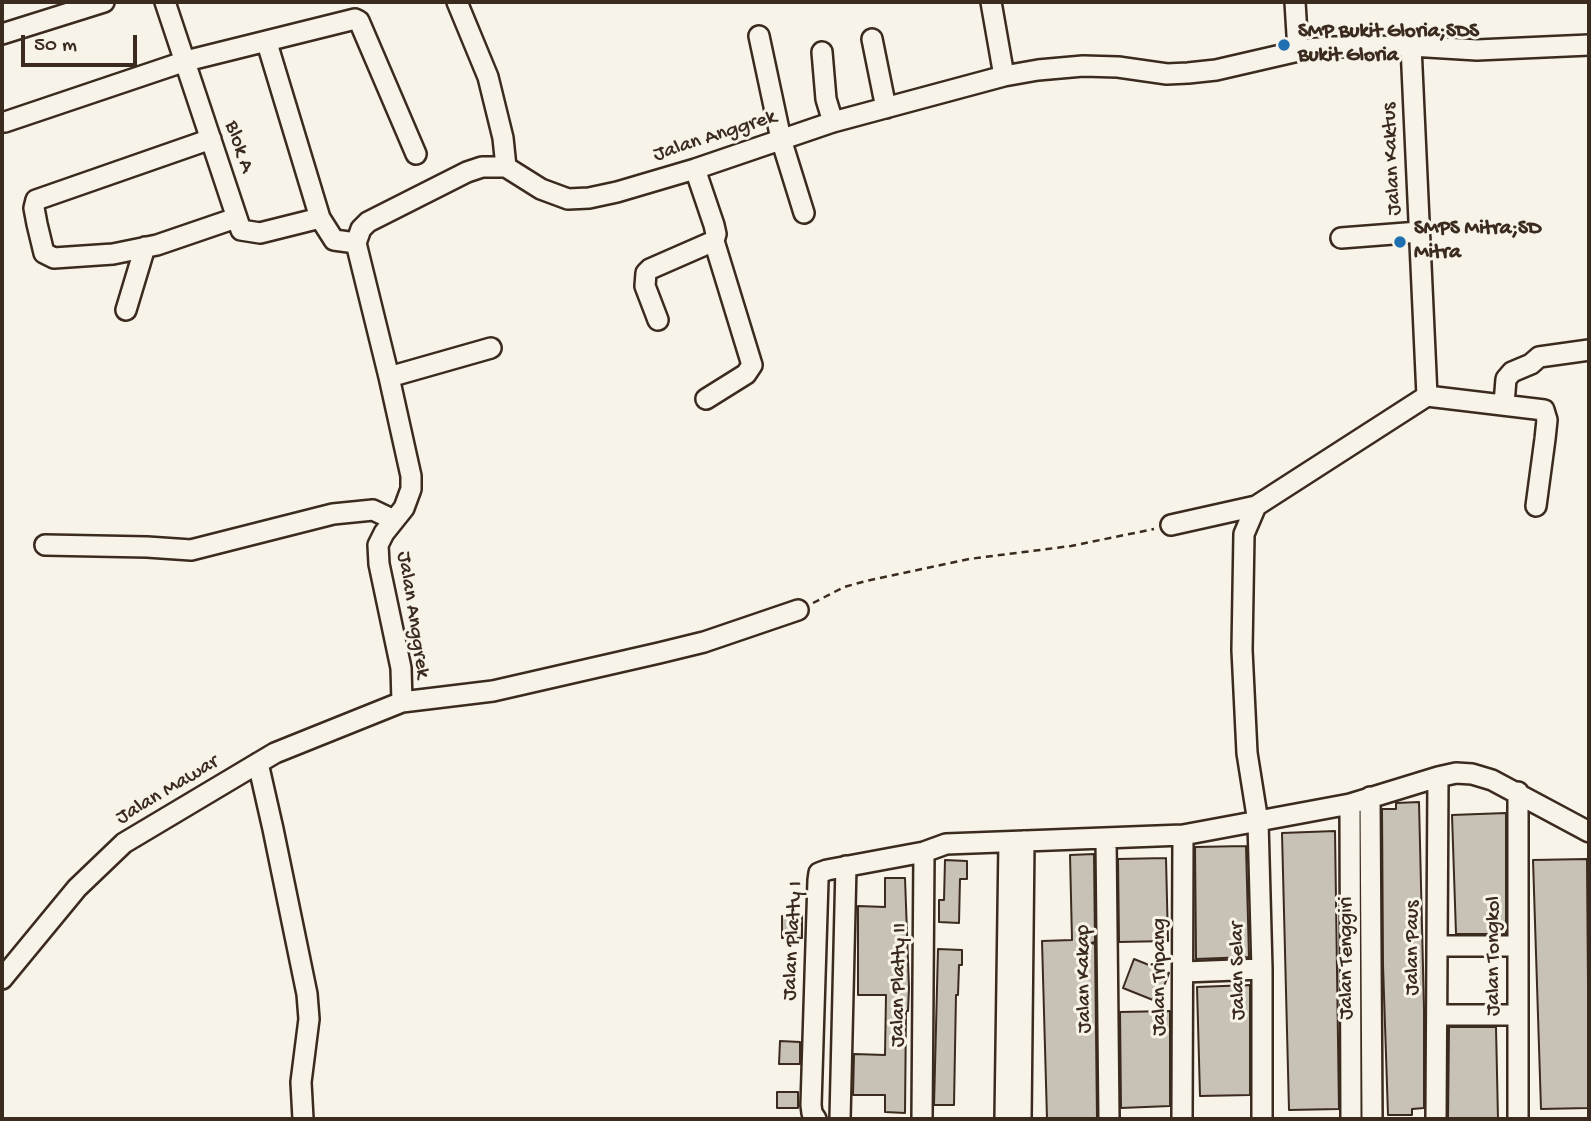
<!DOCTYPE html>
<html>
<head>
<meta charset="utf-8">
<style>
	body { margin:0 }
	#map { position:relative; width:1591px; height:1121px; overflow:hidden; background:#f7f3e8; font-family:"Gochi Hand",sans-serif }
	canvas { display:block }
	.frame { position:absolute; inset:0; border:4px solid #3b2a1e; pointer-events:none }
	.scale { position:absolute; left:21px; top:35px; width:116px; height:32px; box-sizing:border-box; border:4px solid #3b2a1e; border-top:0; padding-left:9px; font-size:21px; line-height:24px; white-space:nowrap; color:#3b2a1e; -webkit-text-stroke:5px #f7f3e8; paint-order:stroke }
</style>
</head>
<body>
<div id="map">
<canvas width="1591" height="1121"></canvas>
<div class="frame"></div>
<div class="scale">50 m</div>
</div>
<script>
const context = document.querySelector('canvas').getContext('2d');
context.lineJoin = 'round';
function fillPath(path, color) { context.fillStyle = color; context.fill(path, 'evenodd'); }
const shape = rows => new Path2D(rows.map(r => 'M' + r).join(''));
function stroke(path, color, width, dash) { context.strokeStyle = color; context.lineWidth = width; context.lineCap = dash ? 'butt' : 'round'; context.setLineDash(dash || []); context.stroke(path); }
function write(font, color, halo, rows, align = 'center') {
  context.font = font + ' "Gochi Hand",sans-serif'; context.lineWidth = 6; context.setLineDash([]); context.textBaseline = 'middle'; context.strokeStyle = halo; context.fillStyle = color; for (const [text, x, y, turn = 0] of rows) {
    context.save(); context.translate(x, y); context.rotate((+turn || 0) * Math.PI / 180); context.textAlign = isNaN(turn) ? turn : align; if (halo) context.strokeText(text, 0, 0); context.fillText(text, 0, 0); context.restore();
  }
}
const building = shape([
	[1419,802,1424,1009,1424,1108,1412,1109,1412,1115,1388,1115,1383,965,1382,809,1396,809,1396,803,1419,802],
	[1506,813,1506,934,1456,934,1452,815,1506,813],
	[1335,831,1339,1109,1289,1110,1282,833,1335,831],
	[1246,846,1249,957,1196,959,1195,847,1246,846],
	[1094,854,1095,942,1091,943,1095,944,1097,1118,1047,1119,1042,941,1072,940,1070,855,1094,854],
	[1166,858,1168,941,1119,942,1118,859,1166,858],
	[1587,859,1589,1108,1541,1109,1533,860,1587,859],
	[945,860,967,861,967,879,960,879,959,923,939,922,939,900,944,900,945,860],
	[885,878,905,878,909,988,908,1011,906,1011,905,1113,885,1112,885,1095,853,1095,854,1054,885,1055,886,995,858,995,858,906,885,907,885,878],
	[782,916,802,916,802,938,782,938,782,916],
	[938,949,962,950,962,965,959,965,958,995,956,995,954,1105,934,1105,938,949],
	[1134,959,1169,973,1158,1002,1123,988,1134,959],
	[1250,985,1250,1095,1200,1096,1197,987,1250,985],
	[1170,1011,1170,1106,1121,1108,1120,1012,1170,1011],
	[1449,1027,1496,1027,1498,1119,1448,1119,1449,1027],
	[780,1041,800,1042,800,1064,779,1064,780,1041],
	[777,1092,798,1092,798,1108,777,1108,777,1092]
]);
const path = shape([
	[813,603,844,587,866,581,969,559,1071,546,1154,529]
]);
const minor = shape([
	[165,2,241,230,260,233,320,218],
	[457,2,488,77,503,138,506,167],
	[991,2,1004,76],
	[1295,2,1298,51],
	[2,34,104,2],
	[759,36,781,139,804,213],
	[872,39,886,108],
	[267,43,320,218,334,240,356,243],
	[1411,46,1427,396],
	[822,52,826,99,833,122],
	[5,122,186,61,355,19,359,21,416,154],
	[211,139,36,200,34,208,37,224,44,253,54,258,113,254,157,245,236,218],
	[1341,238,1419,232],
	[126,310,145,247],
	[658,320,645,286,646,273,650,269,714,241,716,234,714,225,695,169],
	[389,377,491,348],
	[706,399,746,374,752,365,714,241],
	[1504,404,1506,379,1512,372,1531,364,1539,357,1589,350],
	[1256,506,1244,534,1242,650,1247,753,1258,822,1262,969,1262,1119],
	[1171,525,1256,506,1427,396,1544,410,1547,420,1545,439,1536,506],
	[45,545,147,547,191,550,333,514,373,510,394,520],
	[402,702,401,668,379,564,378,545,384,533,404,508,411,489,411,476,389,377,356,243,361,229,368,222,467,172,482,167,506,167,541,189,568,199,589,198,617,192,695,169,833,122,1004,76,1038,70,1083,66,1118,67,1167,74,1188,73,1216,70,1307,49,1332,47,1411,46,1477,50,1589,45],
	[258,763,273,829,307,994,309,1019,301,1082,303,1119],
	[1370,797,1372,1119],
	[1350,804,1351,1119],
	[1106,839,1109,1119],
	[1437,946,1518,946],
	[1184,972,1262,969],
	[2,979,77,888,124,843,275,753,402,702,493,691,659,653,704,642,798,610],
	[1437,1015,1518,1015],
	[816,1119,812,1113,811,1105,818,880,819,873,827,870,924,852,946,844,1183,835,1350,804,1438,777,1456,773,1472,774,1492,780,1589,832],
	[840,1119,846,866],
	[922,1119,924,852],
	[1005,1119,1009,842],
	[1021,1119,1024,841],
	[1182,1119,1183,835],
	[1436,1119,1438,777],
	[1518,1119,1518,792]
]);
const markers = [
	[1284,45,7,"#1f6fb2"],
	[1400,242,7,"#1f6fb2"]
];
const poiNames = [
	["SMP Bukit Gloria;SDS",1298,33],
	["Bukit Gloria",1298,57],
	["SMPS Mitra;SD",1414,230],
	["Mitra",1414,254]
];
const streetNames = [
	["Jalan Anggrek",715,137,-18],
	["Blok A",238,147,71],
	["Jalan Kaktus",1393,159,-93],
	["Jalan Anggrek",412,615,81],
	["Jalan Mawar",168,791,-31],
	["Jalan Platty I",794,941,-87],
	["Jalan Paus",1414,948,-90],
	["Jalan Tongkol",1495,956,-90],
	["Jalan Tenggiri",1348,958,-90],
	["Jalan Selar",1239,971,-91],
	["Jalan Tripang",1161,977,-90],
	["Jalan Kakap",1085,979,-91],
	["Jalan Platty II",900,985,-89]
];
fillPath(building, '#c8c1b6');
stroke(building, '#3b2a1e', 2);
stroke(minor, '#3b2a1e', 24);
stroke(path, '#3b2a1e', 2.5, [7, 5]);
stroke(minor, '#f7f3e8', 19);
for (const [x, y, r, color] of markers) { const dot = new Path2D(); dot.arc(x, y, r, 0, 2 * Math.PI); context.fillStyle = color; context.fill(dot); stroke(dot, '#f7f3e8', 2.5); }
write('bold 21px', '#3b2a1e', '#f7f3e8', poiNames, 'left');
write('21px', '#3b2a1e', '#f7f3e8', streetNames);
</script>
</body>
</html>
